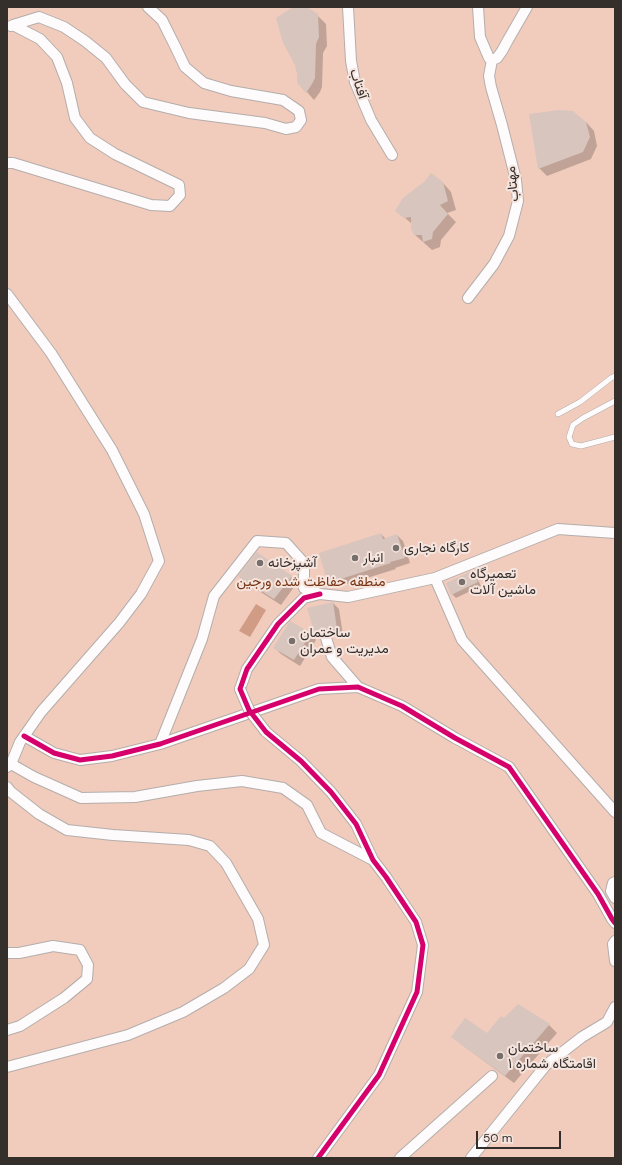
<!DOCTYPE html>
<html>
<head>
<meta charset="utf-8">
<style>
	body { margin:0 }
	#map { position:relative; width:622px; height:1165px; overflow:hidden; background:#f0e7e4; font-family:"DM Sans",sans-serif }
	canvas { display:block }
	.frame { position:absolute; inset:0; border:8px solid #352f2c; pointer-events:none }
	.scale { position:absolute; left:476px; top:1131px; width:85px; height:18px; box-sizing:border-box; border:2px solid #352f2c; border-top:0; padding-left:5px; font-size:12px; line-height:14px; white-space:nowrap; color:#352f2c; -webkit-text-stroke:3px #f6e5de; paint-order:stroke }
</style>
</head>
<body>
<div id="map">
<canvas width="622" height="1165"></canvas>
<div class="frame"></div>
<div class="scale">50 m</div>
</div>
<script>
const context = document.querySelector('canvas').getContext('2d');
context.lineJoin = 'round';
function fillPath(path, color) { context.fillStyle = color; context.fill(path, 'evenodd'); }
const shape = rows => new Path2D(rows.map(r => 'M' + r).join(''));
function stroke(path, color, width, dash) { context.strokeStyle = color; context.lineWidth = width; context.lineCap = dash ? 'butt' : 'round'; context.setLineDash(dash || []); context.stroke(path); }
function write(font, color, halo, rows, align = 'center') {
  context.font = font + ' "DM Sans",Vazirmatn,sans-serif'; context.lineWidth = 4; context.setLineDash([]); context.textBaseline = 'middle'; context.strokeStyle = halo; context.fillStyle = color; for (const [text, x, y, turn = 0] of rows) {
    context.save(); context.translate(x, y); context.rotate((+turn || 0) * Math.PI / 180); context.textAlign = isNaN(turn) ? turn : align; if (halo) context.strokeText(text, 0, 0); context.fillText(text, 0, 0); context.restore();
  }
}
const green = shape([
	[7,7,615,7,615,1158,7,1158]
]);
const water = shape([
	[256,604,266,610,250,637,239,631]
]);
const shadow = shape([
	[294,7,305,7,317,15,326,24,327,46,323,53,322,87,320,92,314,100,307,92],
	[586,122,594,131,597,146,591,159,547,176,539,168],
	[443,183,451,192,456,210,447,213,456,222,441,240,440,247,432,250,414,234,412,224,396,210],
	[381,534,386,539,397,535,403,541,410,563,395,568,396,569,335,588,329,583],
	[472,572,476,576,481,586,456,598,452,594],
	[239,576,291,577,297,583,281,605,245,582],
	[333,603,339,609,343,635,321,637,315,631],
	[310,634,316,640,300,666,281,654,275,648],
	[505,1019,549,1025,557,1033,514,1083,461,1044,453,1036,487,1034]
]);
const building = shape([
	[293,7,307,7,318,14,319,37,316,44,315,78,312,84,306,93,297,83,297,74,295,65,283,43,276,18],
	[559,110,573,111,586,122,590,137,583,152,538,169,529,114],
	[431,173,443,182,448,201,440,205,448,214,433,232,432,239,423,242,422,235,414,235,411,229,411,217,404,218,395,211,403,198,425,181],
	[381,533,383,539,397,534,405,558,390,562,391,563,328,583,319,553],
	[257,552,292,576,274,599,238,576],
	[472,571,478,582,451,595,446,583],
	[333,602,337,629,314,631,307,608],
	[290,621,311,633,294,660,273,648],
	[518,1004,550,1024,505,1076,451,1037,465,1018,487,1033,501,1016,504,1018]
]);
const lane = shape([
	[615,401,583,418,573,425,569,437,572,444,581,446,615,437],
	[558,414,580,402,611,378,615,376]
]);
const street = shape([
	[348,7,351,61,355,82,371,120,392,155],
	[478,7,480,37,489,58,492,60,497,58,502,51,508,40,527,7],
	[13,25,39,17,64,27,85,41,106,58,125,84,143,102,189,113,265,123,286,129,296,127,301,120,299,111,283,100,231,91,204,83,185,67,175,46,162,20,148,7],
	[7,163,13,163,151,205,170,206,180,195,179,185,115,154,90,138,75,118,67,83,57,57,40,39,13,25,11,26],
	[7,294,51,353,112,450,144,514,159,561,141,594,119,623,41,712,20,742,11,764,7,767],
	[468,298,494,264,509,236,518,201,516,180,502,125,491,87,489,76,492,60],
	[435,578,462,640,615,812],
	[326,638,332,657,358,687],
	[240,689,247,669,278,624,304,598,320,594],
	[266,732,301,761,331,792,356,824,373,860,386,877,416,922,423,945,417,992,379,1075,318,1158],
	[24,736,54,753,80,760,112,756,160,744,319,689,358,687,402,706,455,738,509,767,598,894,612,919,615,923],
	[160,744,202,639,214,596,257,541,286,543,304,563,304,588,320,594,348,597,435,578,558,529,615,533],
	[11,764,34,777,81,798,135,797,197,786,242,781,283,788,307,805,321,833,373,860],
	[7,787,11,792,39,814,67,830,113,835,189,840,210,846,226,863,258,919,264,945,249,969,224,988,183,1012,128,1035,7,1067],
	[615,882,613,883,611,891,615,898],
	[615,941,613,944,615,961],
	[7,953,19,953,53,946,80,950,88,965,87,979,64,998,20,1026,7,1030],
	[400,1158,492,1076],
	[471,1158,546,1065,582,1037,607,1022,615,1007]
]);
const streetBridge = shape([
	[240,689,249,710,266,732]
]);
const cycleway = shape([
	[24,736,54,753,80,760,112,756,160,744,319,689,358,687,402,706,455,738,509,767,598,894,612,919,615,923],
	[318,1158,379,1075,417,992,423,945,416,922,386,877,373,860,356,824,331,792,301,761,266,732,249,710,240,689,247,669,278,624,304,598,320,594]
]);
const markers = [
	[396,548,4,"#766f6c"],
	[355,558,4,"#766f6c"],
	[260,563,4,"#766f6c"],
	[462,582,4,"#766f6c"],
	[292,641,4,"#766f6c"],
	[500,1056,4,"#766f6c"]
];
const streetNames = [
	["آفتاب",358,84,72],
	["مهتاب",513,184,-96]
];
const poiNames = [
	["کارگاه نجاری",404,548],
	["انبار",363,558],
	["آشپزخانه",268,563],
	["تعمیرگاه",470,574],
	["ماشین آلات",470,590],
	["ساختمان",300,633],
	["مدیریت و عمران",300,649],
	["ساختمان",508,1048],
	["اقامتگاه شماره ۱",508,1064]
];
const parkNames = [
	["منطقه حفاظت شده ورجین",311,582]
];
fillPath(green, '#f1ccbc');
fillPath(water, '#d09c85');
fillPath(shadow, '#0003');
fillPath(building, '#d8c5be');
stroke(lane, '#b4adab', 6);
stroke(street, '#b4adab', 12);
stroke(lane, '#fdfbfb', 5);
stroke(street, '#fdfbfb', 10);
stroke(streetBridge, '#b4adab', 12, []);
stroke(streetBridge, '#fdfbfb', 10);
stroke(cycleway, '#d6006c', 5);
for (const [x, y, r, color] of markers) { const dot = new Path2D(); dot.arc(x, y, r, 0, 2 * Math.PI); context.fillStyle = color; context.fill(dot); stroke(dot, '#f6e5de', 1.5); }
write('14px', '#352f2c', '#f6e5de', streetNames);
write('14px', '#352f2c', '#f6e5de', poiNames, 'left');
write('14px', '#783514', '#f6e5de', parkNames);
</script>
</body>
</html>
